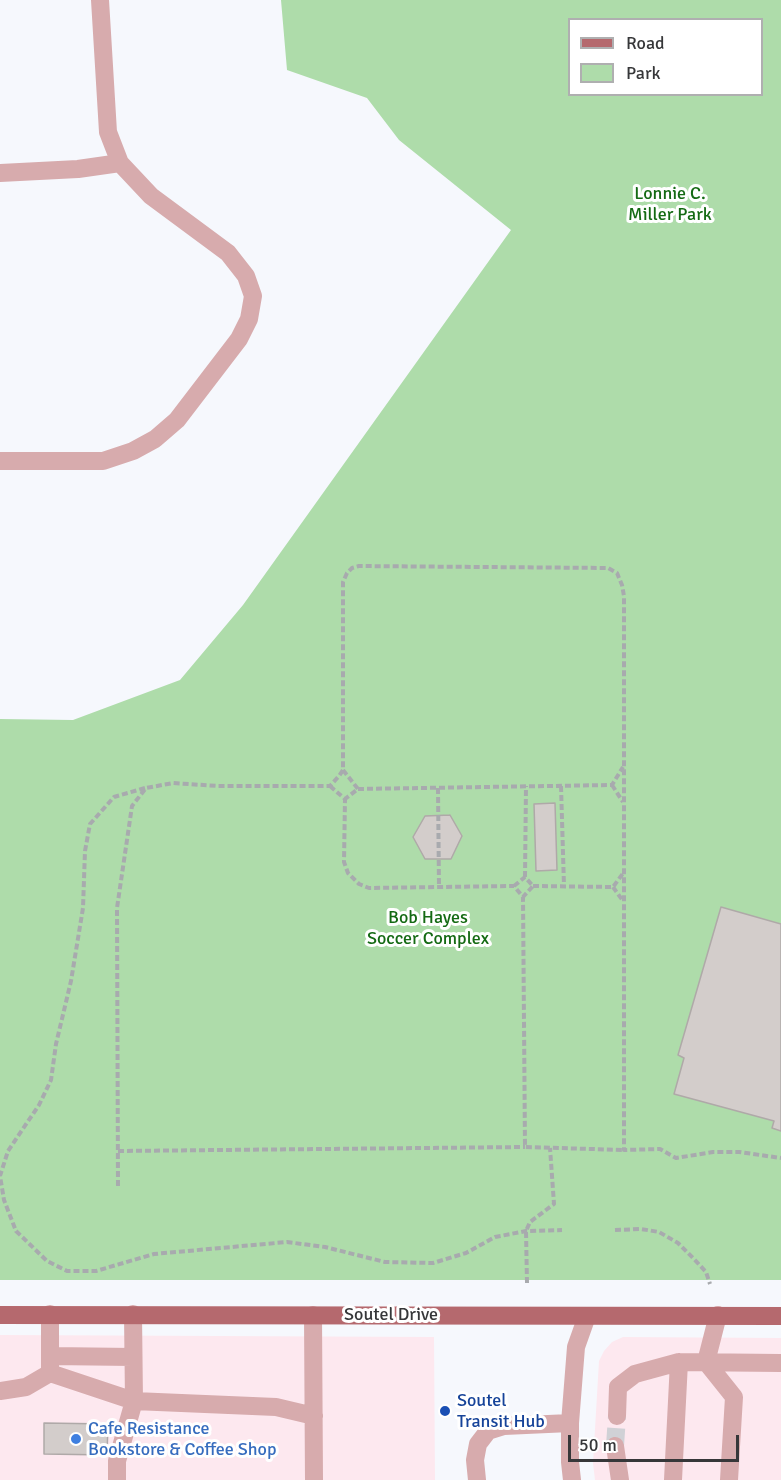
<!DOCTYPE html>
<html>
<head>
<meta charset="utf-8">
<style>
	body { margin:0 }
	#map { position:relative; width:781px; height:1480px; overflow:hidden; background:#f6f8fd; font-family:Signika,sans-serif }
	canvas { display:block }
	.legend { position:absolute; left:568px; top:18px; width:195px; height:78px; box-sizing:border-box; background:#fff; border:2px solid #afafb0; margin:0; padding:8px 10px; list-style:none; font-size:18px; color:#363739 }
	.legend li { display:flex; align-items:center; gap:12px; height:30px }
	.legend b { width:30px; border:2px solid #afafb0 }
	.scale { position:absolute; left:568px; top:1435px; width:171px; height:27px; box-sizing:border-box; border:3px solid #363739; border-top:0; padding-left:8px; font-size:18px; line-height:21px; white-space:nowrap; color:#363739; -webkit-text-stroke:4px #fff; paint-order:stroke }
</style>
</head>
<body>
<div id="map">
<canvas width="781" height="1480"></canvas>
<ul class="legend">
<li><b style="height:8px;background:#b5696e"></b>Road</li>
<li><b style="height:16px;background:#aedcaa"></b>Park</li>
</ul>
<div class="scale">50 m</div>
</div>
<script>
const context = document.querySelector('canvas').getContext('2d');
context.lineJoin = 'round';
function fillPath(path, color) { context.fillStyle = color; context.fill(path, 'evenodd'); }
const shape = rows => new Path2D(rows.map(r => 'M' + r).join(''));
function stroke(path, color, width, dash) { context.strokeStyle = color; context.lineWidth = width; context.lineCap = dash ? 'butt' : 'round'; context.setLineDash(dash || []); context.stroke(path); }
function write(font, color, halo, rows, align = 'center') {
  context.font = font + ' Signika,sans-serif'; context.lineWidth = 6; context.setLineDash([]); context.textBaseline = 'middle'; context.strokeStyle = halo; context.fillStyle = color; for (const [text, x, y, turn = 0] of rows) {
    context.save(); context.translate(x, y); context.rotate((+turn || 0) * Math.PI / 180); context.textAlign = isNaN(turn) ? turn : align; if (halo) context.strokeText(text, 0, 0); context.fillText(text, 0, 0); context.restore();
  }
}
const commercial = shape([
	[0,1335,434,1337,435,1480,0,1480],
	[623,1337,781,1338,781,1480,595,1480,593,1463,599,1361,604,1351,612,1342]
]);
const green = shape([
	[281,0,781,0,781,1280,0,1280,0,719,73,720,180,680,243,605,511,230,399,140,367,98,287,70],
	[570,20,762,20,762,94,570,94]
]);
const building = shape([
	[555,803,557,870,536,871,534,804,555,803],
	[450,815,462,836,451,859,425,859,413,837,425,816,450,815],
	[721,907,781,924,781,1131,772,1128,774,1121,674,1094,684,1058,678,1055,721,907],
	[44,1423,108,1424,107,1455,44,1454,44,1423]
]);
const minorTunnel = shape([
	[615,1446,617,1416]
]);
const path = shape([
	[343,770,358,789,345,799],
	[612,785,623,802],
	[330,786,345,799,344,862,348,873,359,884,369,888,514,886,523,897,525,1147,624,1150],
	[561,786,564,886],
	[145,788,114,797,90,824,85,851,83,908,71,981,56,1044,51,1080,39,1105,8,1151,0,1176,4,1200,16,1231,47,1261,67,1271,96,1271,154,1254,287,1242,325,1247,385,1262,433,1263,466,1253,495,1237,526,1231,562,1230],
	[438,788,439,887],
	[358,789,612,785,623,767],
	[525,877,526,786],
	[514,886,525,877,533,886,523,897],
	[533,886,613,887,624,872],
	[613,887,623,901],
	[118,1151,525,1147],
	[118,1186,117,908,132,806,146,788,173,783,218,786,330,786,339,776,343,770,343,582,347,573,352,568,359,566,608,568,617,573,622,585,624,596,624,1150,660,1149,676,1158,713,1152,739,1152,781,1158],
	[615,1230,641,1229,659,1232,678,1243,694,1259,706,1272,710,1284],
	[527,1283,526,1231,530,1222,554,1204,550,1148]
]);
const minor = shape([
	[0,173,78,169,120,163],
	[0,461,103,461,133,451,155,439,177,420,239,339,249,319,253,296,246,276,228,253,151,196,120,163,108,132,100,0],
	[50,1314,50,1368],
	[313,1315,314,1480],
	[51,1356,133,1357],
	[706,1362,734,1397,729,1480],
	[706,1362,718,1315],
	[0,1391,26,1387,50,1373,134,1401,276,1407,314,1416],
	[617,1416,618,1387,635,1374,679,1362,781,1363],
	[615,1446,620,1480],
	[117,1480,117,1461,134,1401,133,1314],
	[477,1480,475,1460,478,1444,488,1431,504,1426,570,1423],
	[572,1480,570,1462,570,1423,576,1347,587,1316],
	[673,1480,679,1362]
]);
const major = shape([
	[0,1315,781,1316]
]);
const markers = [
	[445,1411,6,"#1a4fb4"],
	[76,1439,6,"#3f7fe0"]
];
const parkNames = [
	["Lonnie C.",670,194],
	["Miller Park",670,215],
	["Bob Hayes",428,918],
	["Soccer Complex",428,939]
];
const streetNames = [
	["Soutel Drive",391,1315]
];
const transitNames = [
	["Soutel",457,1401],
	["Transit Hub",457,1422]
];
const shopNames = [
	["Cafe Resistance",88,1429],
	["Bookstore & Coffee Shop",88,1450]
];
fillPath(commercial, '#fde8ef');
fillPath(green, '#aedcaa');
fillPath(building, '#d3cdcb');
stroke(building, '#afa9a8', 1.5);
stroke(minorTunnel, '#d0d1d6', 18, [18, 9]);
stroke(path, '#a8aaae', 4, [6, 3]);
stroke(minor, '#d7abad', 18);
stroke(major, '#b5696e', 18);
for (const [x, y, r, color] of markers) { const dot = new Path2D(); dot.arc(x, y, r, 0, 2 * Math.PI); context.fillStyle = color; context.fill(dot); stroke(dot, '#fff', 2); }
write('18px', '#146a13', '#fff', parkNames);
write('18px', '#363739', '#fff', streetNames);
write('18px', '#164399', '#fff', transitNames, 'left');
write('18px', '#366cbe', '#fff', shopNames, 'left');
</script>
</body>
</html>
